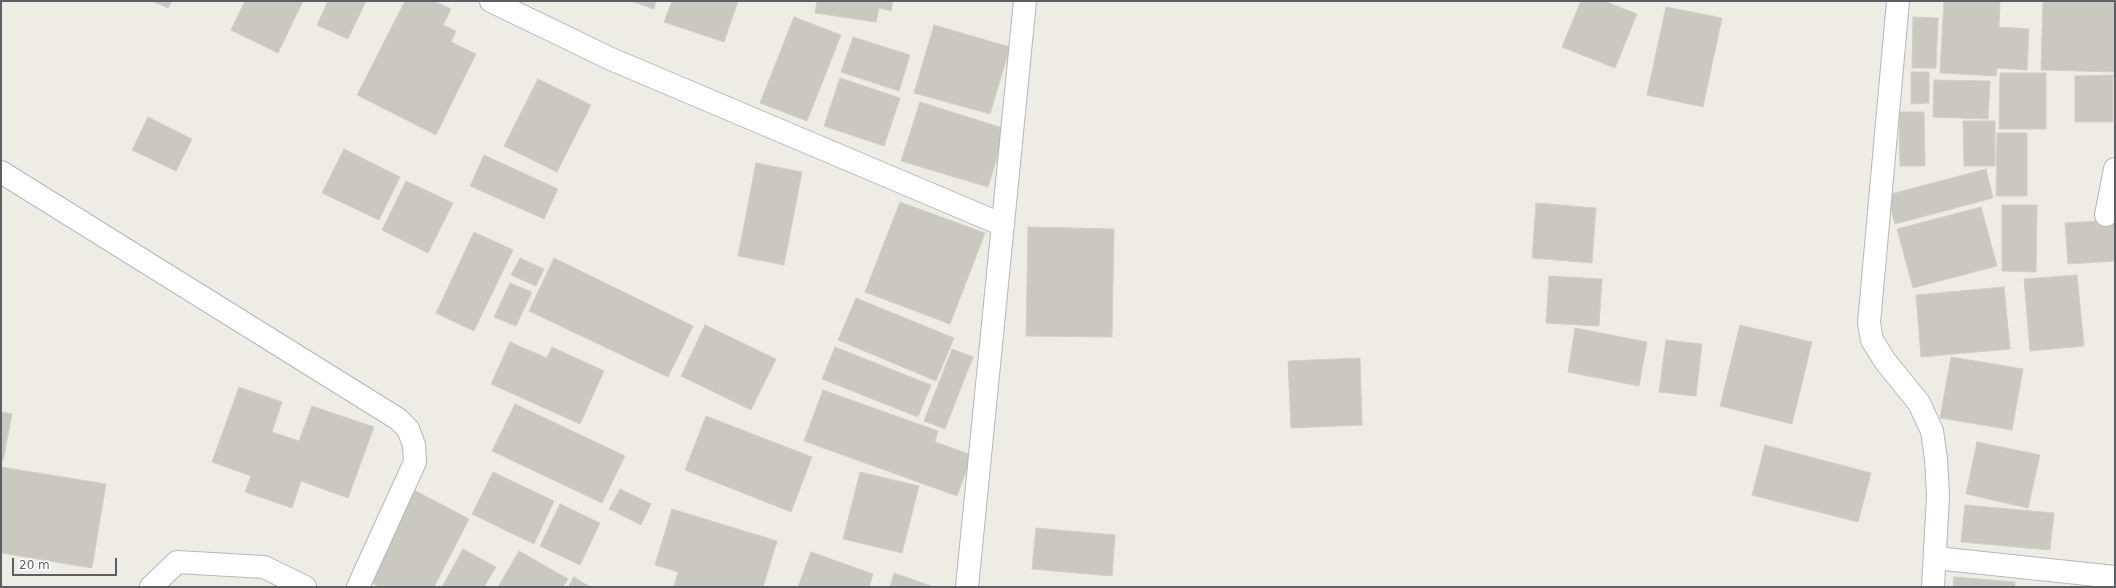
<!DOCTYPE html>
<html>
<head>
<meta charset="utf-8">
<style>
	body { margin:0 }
	#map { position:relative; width:2116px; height:588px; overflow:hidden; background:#eeede5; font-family:"DejaVu Sans",sans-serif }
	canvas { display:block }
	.frame { position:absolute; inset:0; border:2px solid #5d5f64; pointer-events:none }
	.scale { position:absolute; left:12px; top:558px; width:105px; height:18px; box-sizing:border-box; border:2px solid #5d5f64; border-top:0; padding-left:5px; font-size:12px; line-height:14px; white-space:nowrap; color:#5d5f64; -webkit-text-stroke:3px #fff; paint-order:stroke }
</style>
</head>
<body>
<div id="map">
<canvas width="2116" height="588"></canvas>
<div class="frame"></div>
<div class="scale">20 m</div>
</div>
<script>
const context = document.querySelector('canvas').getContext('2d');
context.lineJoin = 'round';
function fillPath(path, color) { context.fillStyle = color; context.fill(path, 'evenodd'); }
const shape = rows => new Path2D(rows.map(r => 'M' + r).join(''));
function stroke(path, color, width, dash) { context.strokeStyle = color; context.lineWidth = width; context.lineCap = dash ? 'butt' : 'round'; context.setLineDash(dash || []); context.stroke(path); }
const building = shape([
	[152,1,172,1,168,8,152,1],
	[245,1,303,1,278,53,231,30,245,1],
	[328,1,366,1,348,39,317,25,328,1],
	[405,1,434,1,451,9,443,25,456,31,451,42,476,54,436,135,357,95,405,1],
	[631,1,656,1,654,9,631,1],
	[672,1,738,1,724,42,664,22,672,1],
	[817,1,893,1,891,11,879,8,876,22,815,13,817,1],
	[1581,1,1604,1,1637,14,1615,68,1562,47,1581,1],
	[1944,1,2000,1,1999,27,2029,29,2027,70,1997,68,1996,76,1940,73,1944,1],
	[2043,1,2115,1,2115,72,2041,70,2043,1],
	[1666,7,1722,18,1703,107,1647,95,1666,7],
	[794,17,841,35,807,121,760,103,794,17],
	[1913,17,1938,18,1936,68,1912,68,1913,17],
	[934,25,1010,47,990,114,914,93,934,25],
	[853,37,910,55,899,91,841,72,853,37],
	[1911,72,1929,72,1929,103,1911,104,1911,72],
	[2000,73,2046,73,2046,129,1999,129,2000,73],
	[2113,75,2113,122,2075,122,2075,76,2113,75],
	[840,78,900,98,884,146,824,126,840,78],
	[538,79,591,105,557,172,504,146,538,79],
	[1934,80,1990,81,1988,119,1933,117,1934,80],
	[920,102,1006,129,988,187,901,161,920,102],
	[1899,112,1924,112,1925,166,1900,166,1899,112],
	[148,117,192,139,176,171,132,150,148,117],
	[1963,121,1995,121,1995,166,1964,166,1963,121],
	[1997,133,2027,133,2027,196,1996,196,1997,133],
	[344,149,400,177,379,220,322,193,344,149],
	[484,155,558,189,544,219,470,186,484,155],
	[756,163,802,172,784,265,738,256,756,163],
	[1986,169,1993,198,1895,224,1887,195,1986,169],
	[406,181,453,203,428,253,382,230,406,181],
	[900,202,985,233,950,324,865,292,900,202],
	[1536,203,1596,208,1592,263,1532,258,1536,203],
	[2002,205,2037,205,2036,272,2002,271,2002,205],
	[1981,207,1997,266,1913,288,1897,229,1981,207],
	[2115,220,2115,261,2068,264,2065,223,2115,220],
	[1028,227,1114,229,1112,337,1026,336,1028,227],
	[474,232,513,250,474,331,436,313,474,232],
	[520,258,544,269,536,286,511,275,520,258],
	[554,258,693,326,668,377,529,311,554,258],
	[2077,275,2084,346,2030,351,2024,279,2077,275],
	[1549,276,1602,279,1599,326,1546,323,1549,276],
	[510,283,532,292,516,326,494,317,510,283],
	[2004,287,2010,349,1921,357,1916,295,2004,287],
	[856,298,954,338,936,381,838,340,856,298],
	[705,325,776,359,751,410,681,376,705,325],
	[1740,325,1812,342,1792,424,1720,406,1740,325],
	[1575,328,1647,342,1639,386,1568,372,1575,328],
	[1666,340,1702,344,1696,396,1659,392,1666,340],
	[510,342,547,358,552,347,604,371,580,424,491,384,510,342],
	[835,347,931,385,918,417,822,379,835,347],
	[952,349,973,357,945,429,924,421,952,349],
	[1951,357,2023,369,2012,430,1940,418,1951,357],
	[1360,358,1362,425,1291,428,1288,361,1360,358],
	[239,387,282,402,272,432,299,441,312,406,374,427,348,498,301,481,292,508,245,492,251,476,212,462,239,387],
	[823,390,938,431,935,442,972,455,957,496,804,441,823,390],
	[515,404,625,456,602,503,492,451,515,404],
	[1,412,12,414,3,461,1,461,1,412],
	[706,416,812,457,791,512,685,470,706,416],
	[1977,442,2040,455,2028,508,1966,494,1977,442],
	[1765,445,1871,473,1858,522,1752,495,1765,445],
	[1,467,106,484,92,568,1,553,1,467],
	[493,472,554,501,534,544,472,514,493,472],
	[860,472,919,486,902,553,843,539,860,472],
	[412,489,469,519,434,587,380,587,365,579,412,489],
	[620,489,651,504,641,525,609,509,620,489],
	[560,504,600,523,580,565,540,546,560,504],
	[1965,505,2054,513,2050,550,1961,542,1965,505],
	[672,509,777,541,763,587,674,587,678,572,655,565,672,509],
	[1036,528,1115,535,1112,576,1032,569,1036,528],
	[463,549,496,567,484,587,442,587,463,549],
	[519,551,568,579,563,587,498,587,519,551],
	[811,552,873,574,869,587,798,587,811,552],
	[894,573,934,587,890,587,894,573],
	[574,577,590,587,568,587,574,577],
	[1954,577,2015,582,2015,587,1953,587,1954,577]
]);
const minor = shape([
	[491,1,611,59,1003,225],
	[1898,1,1869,323,1872,340,1885,361,1919,403,1932,431,1936,459,1938,496,1933,587],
	[1,172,398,419,408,429,414,445,415,462,358,587],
	[2106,215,2115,169],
	[1936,558,2115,577],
	[151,587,177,562,264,567,305,587],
	[967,587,1025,1]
]);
fillPath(building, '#c9c8c1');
stroke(building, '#d2d0c4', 1);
stroke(minor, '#b5b6bb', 24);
stroke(minor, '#fff', 22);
</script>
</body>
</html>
